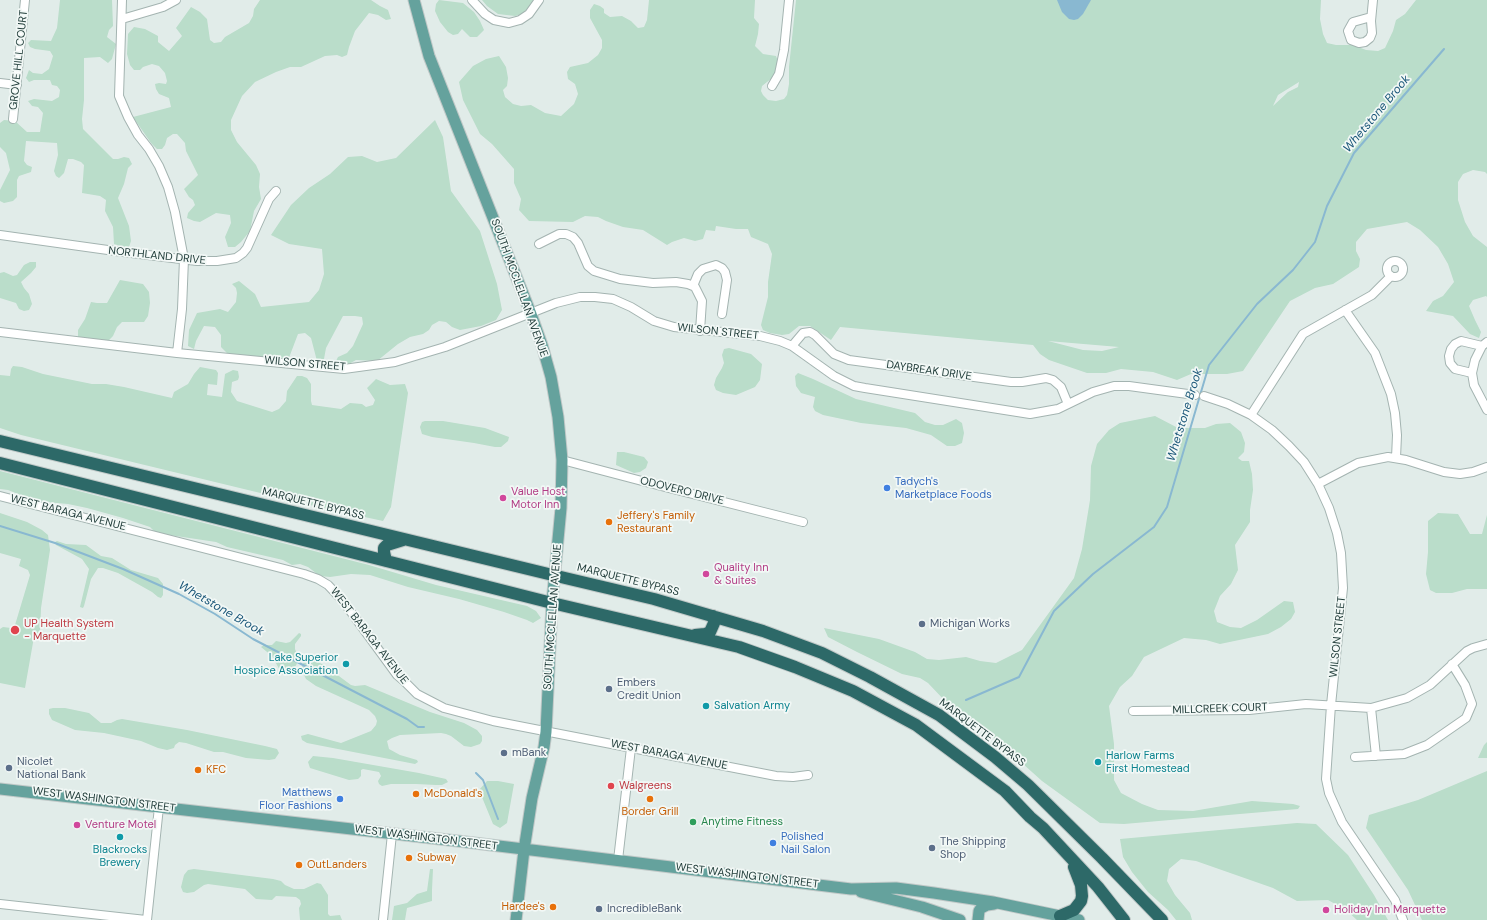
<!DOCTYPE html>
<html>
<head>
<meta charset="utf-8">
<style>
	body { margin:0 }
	canvas { display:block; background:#e1ece9 }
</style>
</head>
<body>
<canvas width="1487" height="920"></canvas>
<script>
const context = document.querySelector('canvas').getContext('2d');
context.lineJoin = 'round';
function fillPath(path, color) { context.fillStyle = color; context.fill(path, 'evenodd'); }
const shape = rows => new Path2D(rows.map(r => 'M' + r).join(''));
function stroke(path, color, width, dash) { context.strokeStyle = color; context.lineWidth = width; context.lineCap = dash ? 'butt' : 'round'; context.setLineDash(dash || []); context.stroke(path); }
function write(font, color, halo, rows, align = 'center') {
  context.font = font + ' "DM Sans",sans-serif'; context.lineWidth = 3.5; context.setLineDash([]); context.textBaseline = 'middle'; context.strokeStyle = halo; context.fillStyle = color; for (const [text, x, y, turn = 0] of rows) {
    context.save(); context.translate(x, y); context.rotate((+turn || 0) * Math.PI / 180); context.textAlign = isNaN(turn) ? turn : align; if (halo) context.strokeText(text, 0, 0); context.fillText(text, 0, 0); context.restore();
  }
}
const green = shape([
	[60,0,112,0,113,26,109,30,107,37,116,44,112,59,108,63,100,57,84,58,84,100,82,119,83,129,113,159,118,159,124,157,129,158,132,164,128,168,124,184,118,198,129,226,131,241,129,247,124,247,114,244,113,227,105,211,106,200,100,196,82,193,84,165,81,162,73,159,68,159,64,173,59,178,56,176,54,171,58,155,57,143,26,141,24,161,27,165,32,167,31,172,19,176,17,180,17,197,13,201,4,203,0,201,0,190,10,170,6,153,0,147,0,123,4,120,15,121,27,132,40,132,43,113,38,107,32,106,28,101,34,99,52,101,59,97,60,90,57,86,52,85,50,80,34,80,29,82,26,78,29,70,33,73,42,74,49,69,53,56,50,51,35,49,30,47,28,43,31,40,51,41,57,28],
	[260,0,371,0,380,6,388,10,391,19,386,20,378,15,369,13,355,31,349,47,347,55,342,57,337,55,325,56,301,67,290,67,276,72,255,82,242,96,231,120,231,130,237,142,256,165,260,174,259,187,261,199,254,211,250,231,241,242,235,247,228,247,225,237,231,223,230,215,216,213,200,222,194,221,187,218,188,213,195,205,193,200,189,197,184,189,198,175,186,151,185,143,177,134,173,134,167,138,165,145,162,149,157,149,151,143,133,117,171,107,169,98,159,94,156,89,155,84,159,83,166,84,167,81,165,73,159,66,152,64,143,67,140,70,134,70,130,65,127,54,128,34,134,27,145,29,158,36,158,42,169,51,182,36,176,28,191,7,200,12,207,19,210,40,214,43,221,42,225,37,249,23,253,16,254,9],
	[439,0,463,3,474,12,480,21,484,30,477,37,470,37,462,29,458,34,453,35,448,32,440,22,435,11,436,4],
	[482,0,534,0,530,6,522,14,515,16,498,14,487,6],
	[649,0,755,0,754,18,759,24,758,34,755,46,763,54,776,56,779,64,777,74,762,86,761,91,763,95,768,100,776,101,784,99,787,95,789,84,789,67,796,0,1321,0,1320,19,1323,34,1327,43,1336,45,1353,45,1366,50,1378,51,1385,48,1393,31,1396,20,1405,14,1416,0,1487,0,1487,174,1485,172,1473,170,1463,174,1458,182,1458,200,1465,222,1473,236,1487,247,1487,297,1486,296,1473,300,1469,306,1475,320,1481,332,1479,338,1470,334,1453,316,1426,311,1433,301,1443,296,1454,282,1448,264,1438,247,1420,230,1407,222,1367,229,1356,242,1356,251,1360,259,1359,267,1333,284,1315,288,1290,301,1243,371,1227,374,1191,374,1177,380,1153,372,1121,369,1106,373,1087,373,1049,360,1040,354,1033,345,840,327,831,340,810,326,799,326,789,334,782,335,770,333,763,330,761,325,768,297,768,282,772,254,768,244,751,237,748,229,736,229,716,226,715,231,706,230,703,239,695,241,684,238,672,242,667,245,643,230,623,227,606,221,598,217,585,216,573,222,529,221,519,210,521,199,514,183,514,169,492,144,480,134,463,100,459,82,473,66,486,59,499,56,506,67,508,78,507,86,503,90,505,97,513,104,521,106,531,105,545,113,561,116,574,104,578,94,575,84,568,79,567,72,570,67,588,63,598,55,602,48,602,40,590,18,590,10,594,4,600,6,604,9,604,13,610,17,622,16,631,21,638,28,644,27,647,20],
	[1299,82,1298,87,1288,92,1273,106,1278,95],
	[1048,341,1119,347,1102,351,1083,350],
	[435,120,443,137,451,191,480,231,497,284,502,310,496,320,481,326,460,330,452,327,446,322,439,321,432,325,429,330,423,334,410,337,398,344,377,361,356,360,347,365,340,365,335,363,338,357,347,353,353,346,363,324,362,317,355,316,343,316,326,348,324,359,321,361,317,361,311,338,305,333,298,334,287,363,228,354,221,347,221,335,215,327,204,326,196,341,194,349,188,346,189,330,197,313,220,309,228,312,236,302,237,293,236,288,232,284,239,281,255,294,261,307,309,302,319,290,324,274,322,249,289,244,271,235,291,205,309,188,330,174,348,157,362,156,377,162,396,158],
	[30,262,36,262,36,267,31,273,21,282,24,288,29,294,32,304,29,310,24,311,19,309,16,303,0,298,0,273,4,272,13,276,17,275,24,265],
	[120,280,143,284,149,292,150,303,148,316,144,322,122,322,117,327,113,336,108,341,78,338,78,330,85,319,91,302,97,303,107,303],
	[729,348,751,354,762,364,760,380,755,387,736,395,723,393,716,390,714,385,716,378,722,368,724,363,722,355,724,349],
	[13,366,22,367,43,374,92,384,106,384,124,387,172,398,174,392,188,384,194,374,200,367,216,370,218,373,217,385,208,384,207,395,222,397,225,374,233,370,238,371,239,377,238,380,232,382,231,392,237,401,272,412,279,409,286,401,287,391,297,376,302,376,307,378,311,384,311,401,312,405,341,409,350,403,362,404,366,407,373,405,375,400,367,388,376,379,390,385,405,384,408,393,391,507,383,521,314,506,21,435,0,428,0,375,10,376,11,369],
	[798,373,813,379,856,399,915,413,925,422,935,425,943,425,956,419,962,423,964,433,962,443,955,446,947,446,931,435,906,428,861,423,823,415,815,411,813,407,815,397,801,393,796,386,795,376],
	[1155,416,1178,428,1205,428,1216,424,1230,423,1241,432,1245,443,1244,452,1238,458,1242,461,1249,461,1252,474,1253,490,1250,510,1250,522,1235,545,1238,570,1231,584,1220,596,1214,611,1217,622,1230,627,1241,628,1257,620,1284,601,1293,602,1295,612,1291,619,1281,627,1268,634,1220,644,1206,640,1184,638,1144,657,1132,676,1120,687,1109,706,1114,744,1114,780,1121,793,1142,804,1158,810,1193,811,1252,801,1293,804,1300,806,1298,809,1124,824,1100,823,1042,781,993,737,946,702,928,683,920,678,902,674,857,652,828,637,824,628,879,639,915,652,927,659,939,660,966,657,980,661,996,663,1022,650,1074,578,1082,549,1090,500,1091,466,1097,444,1109,430,1120,423],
	[425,421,443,421,485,428,509,437,508,441,501,447,495,447,474,443,432,437,422,434,420,427,422,422],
	[617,452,624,452,644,457,648,462,646,468,640,472,634,473,616,465],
	[0,471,369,565,436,585,527,606,536,611,541,618,533,623,527,620,504,612,459,599,408,587,370,575,351,574,330,577,320,576,308,567,300,564,292,565,283,560,227,547,216,542,156,533,150,527,123,518,87,508,68,504,46,502,31,499,8,490,0,489],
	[0,513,27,522,42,530,48,535,50,550,41,608,40,633,38,637,34,637,25,688,0,683,0,629,3,627,11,628,15,625,30,575,28,570,19,566,21,559,0,553],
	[1438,513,1458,514,1470,534,1482,534,1487,515,1487,589,1467,589,1452,593,1436,593,1430,590,1426,574,1428,552,1428,521],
	[57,541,66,544,86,545,101,556,112,558,131,570,158,578,163,584,163,595,161,598,158,597,152,592,118,573,103,568,98,568,91,579,84,606,83,608,80,607,89,569,82,559,56,545,55,542],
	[299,633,301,634,301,636,295,644,295,649,299,660,291,674,284,675,282,674,272,656,261,647,264,645,272,645,276,641,286,643,290,642],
	[305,659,313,660,324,665,351,685,355,686,365,685,430,712,464,723,477,730,482,736,482,741,480,744,471,747,464,746,451,736,446,734,441,733,400,735,392,738,387,741,389,749,400,755,417,760,418,762,415,764,307,743,302,740,301,736,308,734,341,743,371,731,376,725,377,721,375,716,369,710,316,686,306,679,302,671,302,666],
	[53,708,65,708,89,713,101,723,111,723,117,720,122,719,187,730,265,746,277,749,279,753,275,759,269,760,246,758,223,752,214,752,186,743,179,742,175,745,174,748,167,750,158,748,141,741,104,733,75,730,52,720,49,714,49,709],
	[1487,742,1487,758,1478,758,1484,745],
	[313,756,333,758,419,773,446,779,448,782,442,785,436,785,416,784,391,784,382,786,379,784,378,781,381,776,379,772,363,769,361,770,361,776,358,779,349,780,310,768,308,762],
	[1487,771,1487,920,1422,920,1408,890,1366,828,1369,815,1418,800],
	[487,781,498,781,514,784,507,823,500,828,493,824,479,790],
	[1297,823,1316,824,1348,855,1374,895,1388,920,1357,920,1346,910,1328,900,1297,901,1273,888,1196,861,1181,859,1169,869,1167,881,1175,895,1190,913,1192,920,1176,920,1168,910,1148,892,1132,872,1123,857,1120,839],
	[194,869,273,879,281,881,285,885,294,889,304,889,317,883,321,884,328,895,328,914,330,916,340,915,342,920,300,920,299,908,301,904,300,900,296,897,276,896,272,900,256,899,245,889,208,884,204,885,194,892,187,893,183,892,181,887,184,875,188,870],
	[430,869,433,869,432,890,432,901,407,908,405,920,392,920,394,906,407,903,417,894,427,891]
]);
const water = shape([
	[1057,0,1091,0,1083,14,1078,19,1074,20,1069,19,1062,12]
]);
const stream = shape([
	[0,526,55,543,123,569,179,594,215,614,253,639,407,719,418,727,424,727],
	[966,700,1019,677,1054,611,1093,574,1154,527,1167,507,1209,365,1257,304,1293,270,1315,242,1327,206,1354,153,1444,49],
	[476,773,483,780,498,819]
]);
const minor = shape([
	[122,0,119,96,128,117,138,135,149,149,159,166,168,187,175,212,184,259,182,309,177,353],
	[472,0,485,14,494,20,509,23,520,20,529,14,539,0],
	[1371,17,1353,22,1348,31,1351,40,1359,43,1365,42,1370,38,1372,33,1371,21,1373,0],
	[122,19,163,7,176,0],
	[0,83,17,85],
	[772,86,779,74,784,50,789,0],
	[13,119,25,0],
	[0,235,115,251,197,261,217,261,236,258,243,253,247,248,269,199,276,191],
	[539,244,559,234,566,234,573,237,578,243,588,266,594,271,620,279,653,283,676,282,688,284,693,286,695,287,702,301,700,331],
	'1387 269a8 8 0 1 1 16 0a8 8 0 1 1-16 0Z',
	[693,286,698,274,703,269,716,265,722,268,725,272,727,280,722,314],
	[1345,310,1375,353,1391,394,1395,413,1397,435,1396,458],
	[0,332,177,353,344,369,395,362,445,347,556,303,580,297,595,297,613,299,631,307,654,321,674,327,760,336,780,341,792,346,834,376,854,386,865,388,1030,414,1058,409,1093,392,1114,386,1129,386,1195,395],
	[1487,342,1482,346,1475,360,1472,373,1474,385,1487,410],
	[792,346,803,333,810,332,815,335,834,354,849,360,1011,382,1022,382,1046,378,1053,380,1061,387,1068,404],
	[1472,373,1455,369,1450,363,1449,356,1451,349,1455,344,1461,341,1482,346],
	[1204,396,1228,404,1251,415,1272,430,1289,446,1304,462,1318,484,1329,508,1337,533,1341,553,1343,588,1331,705,1326,779,1329,793,1342,822,1395,900,1403,920],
	[1251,415,1303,334,1372,295,1391,276],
	[562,460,661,486,803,522],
	[1318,484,1358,463,1388,457,1406,460,1444,472,1460,474,1473,472,1487,467],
	[0,496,304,574,318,579,328,585,343,601,397,675,404,681,417,694,444,708,493,721,776,776,793,777,808,775],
	[1371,708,1376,756],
	[1133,711,1249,710,1306,704,1371,708,1407,698,1430,685,1467,651,1473,648,1487,644],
	[1355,757,1404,754,1427,745,1466,718,1472,704,1465,685,1452,664],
	[618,860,631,748],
	[0,904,146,920],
	[147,920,159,807],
	[383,920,392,834]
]);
const major = shape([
	[414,0,429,56,531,314,542,345,551,377,558,417,562,460,561,508,552,603,546,732,544,747,532,798,524,850,516,920],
	[0,789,466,842,851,889,896,888,934,893,993,902,1079,920],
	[861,892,922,907,960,920],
	[978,920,979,911,981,908,987,905,994,904]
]);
const highway = shape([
	[0,441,565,578,654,599,763,631,822,653,870,677,939,715,995,757,1028,785,1102,858,1162,920],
	[0,463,552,603,739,647,795,667,853,691,916,725,1005,791,1030,817,1043,828,1098,887,1124,920],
	[386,561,384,552,384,548,387,545,403,540],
	[695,635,705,634,710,632,714,623,713,616],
	[1060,916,1074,910,1081,901,1082,896,1081,885,1074,867]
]);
const markers = [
	[887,488,4,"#3f7fe0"],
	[503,498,4,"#d1479c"],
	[609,522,4,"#e8710a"],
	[706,574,4,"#d1479c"],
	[922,624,4,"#5c6f8a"],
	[15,630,5,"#e0444e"],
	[346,664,4,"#0f9aa8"],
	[609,689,4,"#5c6f8a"],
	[706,706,4,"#0f9aa8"],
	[504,753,4,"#5c6f8a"],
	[1098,762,4,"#0f9aa8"],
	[9,768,4,"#5c6f8a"],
	[198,770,4,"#e8710a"],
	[611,786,4,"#e0444e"],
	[416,794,4,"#e8710a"],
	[340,799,4,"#3f7fe0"],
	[650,799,4,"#e8710a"],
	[693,822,4,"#2e9e5b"],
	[77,825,4,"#d1479c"],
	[120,837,4,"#0f9aa8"],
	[773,843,4,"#3f7fe0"],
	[932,848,4,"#5c6f8a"],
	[409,858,4,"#e8710a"],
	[299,865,4,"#e8710a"],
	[553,907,4,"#e8710a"],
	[599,909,4,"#5c6f8a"],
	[1326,910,4,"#d1479c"]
];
const streetNames = [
	["GROVE HILL COURT",19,60,-84],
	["NORTHLAND DRIVE",157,256,6],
	["SOUTH MCCLELLAN AVENUE",519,288,70],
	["WILSON STREET",718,332,6],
	["WILSON STREET",305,364,5],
	["DAYBREAK DRIVE",929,371,8],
	["ODOVERO DRIVE",682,491,14],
	["MARQUETTE BYPASS",313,504,14],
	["WEST BARAGA AVENUE",68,513,14],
	["MARQUETTE BYPASS",628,580,14],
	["SOUTH MCCLELLAN AVENUE",553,617,-86],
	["WEST BARAGA AVENUE",369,636,52],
	["WILSON STREET",1338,637,-84],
	["MILLCREEK COURT",1220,709,-2],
	["MARQUETTE BYPASS",982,733,37],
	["WEST BARAGA AVENUE",669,755,11],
	["WEST WASHINGTON STREET",104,800,7],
	["WEST WASHINGTON STREET",426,838,7],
	["WEST WASHINGTON STREET",747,876,7]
];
const shopNames = [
	["Tadych's",895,482],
	["Marketplace Foods",895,495],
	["Matthews",332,793,"right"],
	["Floor Fashions",332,806,"right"],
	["Polished",781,837],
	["Nail Salon",781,850]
];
const hotelNames = [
	["Value Host",511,492],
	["Motor Inn",511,505],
	["Quality Inn",714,568],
	["& Suites",714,581],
	["Venture Motel",85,825],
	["Holiday Inn Marquette",1334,910]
];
const foodNames = [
	["Jeffery's Family",617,516],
	["Restaurant",617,529],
	["KFC",206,770],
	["McDonald's",424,794],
	["Border Grill",650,812,"center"],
	["Subway",417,858],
	["OutLanders",307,865],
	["Hardee's",545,907,"right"]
];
const healthNames = [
	["UP Health System",24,624],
	["- Marquette",24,637],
	["Walgreens",619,786]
];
const serviceNames = [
	["Michigan Works",930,624],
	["Embers",617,683],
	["Credit Union",617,696],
	["mBank",512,753],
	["Nicolet",17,762],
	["National Bank",17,775],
	["The Shipping",940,842],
	["Shop",940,855],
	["IncredibleBank",607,909]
];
const cultureNames = [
	["Lake Superior",338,658,"right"],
	["Hospice Association",338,671,"right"],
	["Salvation Army",714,706],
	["Harlow Farms",1106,756],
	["First Homestead",1106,769],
	["Blackrocks",120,850,"center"],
	["Brewery",120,863,"center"]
];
const leisureNames = [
	["Anytime Fitness",701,822]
];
const waterNames = [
	["Whetstone Brook",1377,114,-50],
	["Whetstone Brook",1185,415,-73],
	["Whetstone Brook",221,609,30]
];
fillPath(green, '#baddca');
fillPath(water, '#89b8d1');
stroke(stream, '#89b8d1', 2);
stroke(minor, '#a4b4b1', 10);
stroke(major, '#c1c9c8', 13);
stroke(highway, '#c1c9c8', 14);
stroke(minor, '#fff', 8);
stroke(major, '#65a29d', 11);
stroke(highway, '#2d6968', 12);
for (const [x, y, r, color] of markers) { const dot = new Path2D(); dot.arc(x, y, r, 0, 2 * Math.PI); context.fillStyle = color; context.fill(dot); stroke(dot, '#f2f8f6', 1.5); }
write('11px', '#213d3a', '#f2f8f6', streetNames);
write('11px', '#366cbe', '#f2f8f6', shopNames, 'left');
write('11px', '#b23c85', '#f2f8f6', hotelNames, 'left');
write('11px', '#c56008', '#f2f8f6', foodNames, 'left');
write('11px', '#be3a42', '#f2f8f6', healthNames, 'left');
write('11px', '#4e5e75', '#f2f8f6', serviceNames, 'left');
write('11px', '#0d838f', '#f2f8f6', cultureNames, 'left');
write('11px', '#27864d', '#f2f8f6', leisureNames, 'left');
write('italic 12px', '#1b5779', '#f2f8f6', waterNames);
</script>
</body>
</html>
